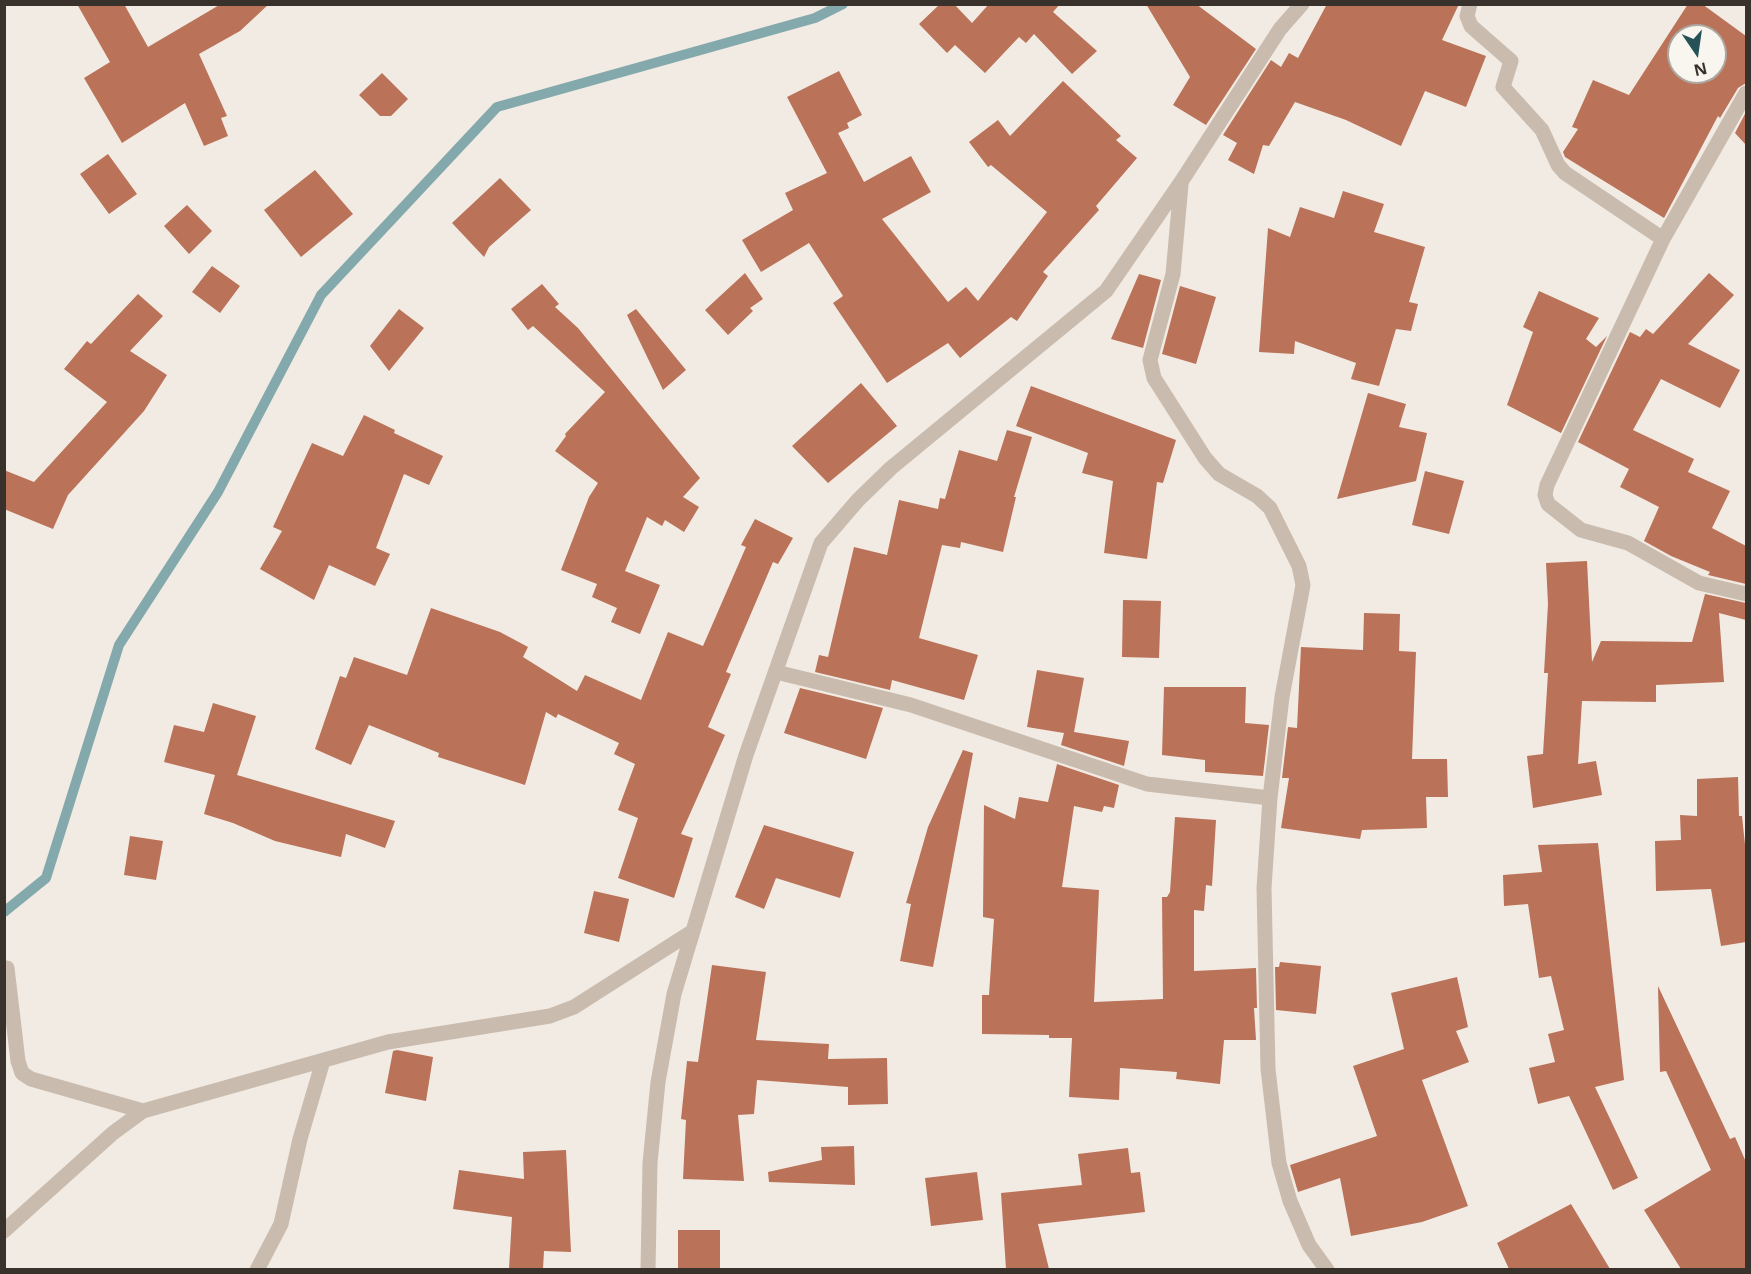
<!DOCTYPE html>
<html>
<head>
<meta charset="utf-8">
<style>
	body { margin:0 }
	#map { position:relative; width:1751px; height:1274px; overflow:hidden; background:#f2ebe3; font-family:"Noto Sans",sans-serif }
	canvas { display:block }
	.frame { position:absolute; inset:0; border:6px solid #39312c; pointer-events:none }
	.north { position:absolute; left:1667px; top:24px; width:60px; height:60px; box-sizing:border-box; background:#f9f5ef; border:2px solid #aca7a1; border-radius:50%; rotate:167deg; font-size:16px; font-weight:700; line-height:24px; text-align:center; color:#39312c }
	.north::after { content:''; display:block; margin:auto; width:21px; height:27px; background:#265257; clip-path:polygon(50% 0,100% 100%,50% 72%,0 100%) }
</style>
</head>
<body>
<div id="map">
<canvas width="1751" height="1274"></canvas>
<div class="frame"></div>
<div class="north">N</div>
</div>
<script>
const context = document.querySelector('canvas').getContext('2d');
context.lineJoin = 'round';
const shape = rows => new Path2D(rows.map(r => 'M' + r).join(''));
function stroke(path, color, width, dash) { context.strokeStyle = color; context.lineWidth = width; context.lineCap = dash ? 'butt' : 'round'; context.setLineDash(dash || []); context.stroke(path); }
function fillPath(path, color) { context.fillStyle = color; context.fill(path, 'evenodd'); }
const stream = shape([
	[4,912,46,878,119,645,218,492,321,295,497,107,815,18,843,4]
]);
const building = shape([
	[77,4,124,4,148,47,221,4,269,4,240,31,199,54,227,116,221,118,228,136,204,146,185,103,122,143,84,78,110,62],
	[940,4,954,4,972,23,989,4,1060,4,1053,12,1097,51,1072,74,1034,34,1026,43,1019,37,985,73,955,45,947,53,919,24],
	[1146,4,1196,4,1256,49,1206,125,1173,105,1190,77],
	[1327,4,1459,4,1442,40,1486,56,1466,107,1425,91,1401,146,1346,120,1295,102,1269,146,1263,145,1254,174,1228,160,1237,143,1223,135,1271,60,1281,67,1289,53,1298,58],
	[1688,4,1702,4,1746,36,1746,83,1738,88,1720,118,1718,116,1664,218,1565,157,1563,152,1578,129,1572,127,1593,80,1629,95],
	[1679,36,1715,36,1715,72,1679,72],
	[839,71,862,115,847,123,849,128,838,133,864,182,911,156,931,192,882,219,948,302,966,287,978,301,1047,212,991,165,988,167,969,142,998,120,1010,136,1063,81,1121,136,1116,140,1137,158,1096,206,1099,210,1043,272,1048,276,1017,321,1011,317,960,358,948,343,887,383,833,303,843,296,809,243,761,272,742,240,793,210,785,193,827,173,787,97],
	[382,73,408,99,391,116,380,116,359,95],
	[1746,112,1746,145,1735,133],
	[108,154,137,194,109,214,80,174],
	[315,170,353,214,301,257,264,210],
	[500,178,531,210,489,247,484,257,452,223],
	[1343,191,1384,204,1374,232,1425,247,1409,302,1418,304,1411,331,1396,329,1379,386,1351,379,1356,363,1295,341,1294,354,1259,352,1268,228,1290,237,1300,207,1334,218],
	[187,205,212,231,189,254,164,226],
	[212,266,240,286,220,313,192,292],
	[745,273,763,299,750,308,753,311,728,335,705,310],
	[1709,273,1734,295,1688,344,1740,370,1720,408,1661,379,1633,430,1694,459,1688,472,1730,491,1712,528,1746,546,1746,584,1708,575,1710,572,1671,556,1644,541,1659,507,1620,487,1629,469,1578,442,1630,332,1640,337,1646,329,1653,334],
	[1139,274,1161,280,1143,348,1111,339],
	[542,284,559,304,555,307,578,328,700,478,683,497,699,507,684,532,665,520,662,526,647,517,625,571,660,585,640,634,611,622,617,608,592,597,597,584,561,570,589,497,598,483,555,451,566,436,565,434,605,392,533,326,528,330,511,309],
	[1180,286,1216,297,1196,364,1162,354],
	[1539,291,1599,318,1586,339,1596,347,1607,336,1561,433,1507,405,1533,332,1523,327],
	[138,294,163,316,130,351,167,375,144,411,68,495,53,529,4,509,4,470,34,482,107,402,64,369,87,341,91,344],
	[399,309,424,328,389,371,370,346],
	[636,309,686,370,663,390,627,315],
	[861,383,897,426,828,483,792,446],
	[1031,386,1176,440,1163,483,1157,482,1147,559,1104,553,1113,481,1082,473,1088,453,1016,426],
	[1368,393,1406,404,1399,427,1427,433,1416,481,1337,499],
	[364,415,395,430,394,433,443,456,429,485,404,474,376,548,390,554,375,586,329,565,314,600,260,569,282,531,273,527,312,443,343,456],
	[1007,430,1032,437,1014,497,1016,497,1003,552,961,542,960,548,942,545,919,638,978,655,964,700,892,680,890,690,815,672,819,655,828,657,854,547,887,555,899,500,938,509,940,498,945,499,959,450,997,461],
	[1425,471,1464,481,1449,534,1412,525],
	[755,519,793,538,778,564,773,562,726,672,731,674,708,727,725,735,681,834,693,838,674,898,618,878,638,818,618,810,635,764,614,754,619,743,558,714,556,718,546,712,525,785,438,757,439,753,369,725,351,765,315,749,340,676,346,678,354,657,407,675,431,608,500,632,528,647,523,657,577,691,585,675,641,700,668,632,703,646,746,547,741,545],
	[1587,561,1592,662,1601,641,1692,642,1705,594,1746,603,1746,620,1719,613,1724,682,1656,685,1656,702,1582,701,1578,764,1596,761,1602,795,1533,808,1527,756,1543,754,1548,673,1544,673,1548,604,1546,563],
	[1123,600,1161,601,1159,658,1122,657],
	[1364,613,1400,614,1399,651,1416,652,1412,759,1447,759,1448,797,1426,797,1427,828,1362,830,1360,839,1281,828,1289,778,1282,778,1288,727,1297,728,1301,647,1363,650],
	[1037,670,1084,678,1074,732,1129,741,1124,766,1061,745,1064,733,1027,727],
	[1164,687,1246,687,1245,723,1269,725,1263,776,1205,772,1205,760,1162,755],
	[800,688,883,708,866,759,784,733],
	[213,703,256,716,237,775,395,821,385,848,346,834,341,857,275,841,233,823,204,814,215,775,164,762,174,725,204,732],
	[963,750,973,753,933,967,900,961,911,904,906,903,928,827],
	[1057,764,1119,785,1114,808,1104,806,1102,812,1074,806,1062,887,1099,890,1094,1002,1163,999,1162,897,1167,897,1170,892,1175,817,1216,820,1212,886,1206,885,1204,911,1194,910,1194,971,1256,968,1257,1008,1254,1008,1256,1040,1224,1040,1220,1084,1176,1079,1177,1072,1120,1068,1119,1100,1069,1097,1072,1038,1049,1038,1049,1035,982,1034,982,995,989,995,994,919,983,917,984,805,1015,819,1019,797,1048,802],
	[1738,777,1739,816,1742,816,1746,854,1746,942,1721,946,1711,889,1656,891,1655,841,1681,840,1680,815,1697,816,1697,779],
	[764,825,854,852,840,898,776,878,764,909,735,897],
	[130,836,163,841,156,880,124,875],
	[1598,843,1624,1080,1595,1087,1638,1178,1613,1190,1569,1096,1538,1104,1529,1068,1555,1062,1548,1034,1564,1030,1551,976,1539,978,1528,904,1504,906,1503,875,1542,872,1538,845],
	[594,891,629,899,619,942,584,933],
	[1280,962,1321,966,1316,1014,1276,1010,1275,967,1279,967],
	[712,965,766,972,756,1040,829,1044,828,1059,887,1058,888,1104,848,1105,848,1087,757,1080,754,1114,738,1115,744,1181,683,1179,686,1120,681,1119,687,1061,698,1062],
	[1457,977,1468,1027,1456,1031,1469,1062,1422,1080,1468,1206,1422,1222,1351,1236,1340,1178,1298,1192,1290,1165,1377,1136,1353,1066,1404,1049,1391,993],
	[1658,986,1730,1139,1735,1137,1746,1162,1746,1269,1681,1269,1644,1210,1711,1170,1666,1071,1660,1072],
	[397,1050,433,1057,426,1101,385,1093,393,1051],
	[854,1146,855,1185,769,1182,768,1172,822,1160,821,1147],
	[1128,1148,1131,1173,1140,1172,1145,1212,1038,1224,1049,1269,1006,1269,1001,1193,1082,1185,1078,1154],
	[566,1150,571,1252,544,1251,543,1269,509,1269,512,1217,453,1209,459,1170,524,1179,523,1152],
	[977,1172,983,1220,931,1226,925,1178],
	[1571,1204,1610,1269,1509,1269,1497,1243],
	[678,1230,720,1230,720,1269,678,1269]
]);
const minor = shape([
	[1470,4,1467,16,1471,26,1511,61,1503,87,1542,130,1558,165,1565,173,1663,239,1547,485,1545,495,1548,504,1581,530,1628,543,1699,583,1746,594],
	[1181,185,1173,274,1150,360,1154,378,1205,458,1219,474,1257,496,1270,508,1299,566,1303,585,1282,697,1270,798,1264,888,1268,1069,1279,1163,1290,1201,1309,1245,1327,1270],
	[1663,239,1746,93],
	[776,672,911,705,1147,784,1270,798],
	[7,968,18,1061,22,1073,31,1079,143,1111],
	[4,1231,113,1133,143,1111,388,1042,550,1016,574,1007,690,933],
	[257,1270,281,1224,300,1139,323,1061],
	[648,1270,650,1163,658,1082,674,994,746,755,821,543,858,500,891,468,1106,291,1181,182,1280,29,1302,4]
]);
stroke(stream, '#84a9ac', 10);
fillPath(building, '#ba7258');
stroke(minor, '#c9bcaf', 15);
</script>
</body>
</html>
